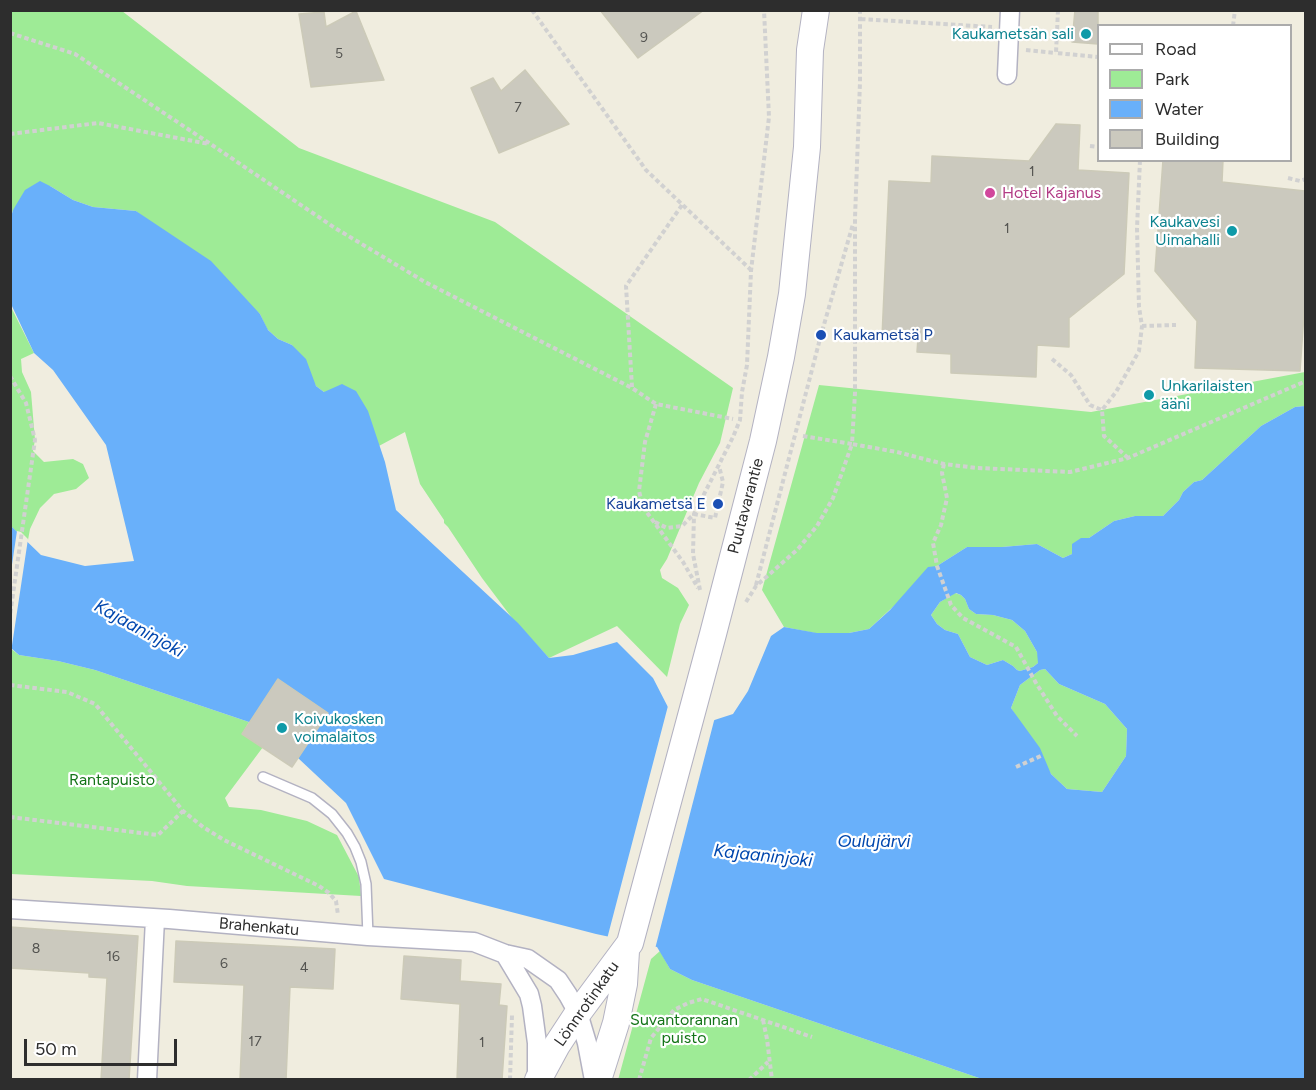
<!DOCTYPE html>
<html>
<head>
<meta charset="utf-8">
<style>
	body { margin:0 }
	#map { position:relative; width:1316px; height:1090px; overflow:hidden; background:#f0eddf; font-family:Figtree,sans-serif }
	canvas { display:block }
	.frame { position:absolute; inset:0; border:12px solid #2d2d2d; pointer-events:none }
	.legend { position:absolute; left:1097px; top:24px; width:195px; height:138px; box-sizing:border-box; background:#fff; border:2px solid #ababab; margin:0; padding:8px 10px; list-style:none; font-size:18px; color:#2d2d2d }
	.legend li { display:flex; align-items:center; gap:12px; height:30px }
	.legend b { width:30px; border:2px solid #ababab }
	.scale { position:absolute; left:24px; top:1039px; width:153px; height:27px; box-sizing:border-box; border:3px solid #2d2d2d; border-top:0; padding-left:8px; font-size:18px; line-height:21px; white-space:nowrap; color:#2d2d2d; -webkit-text-stroke:4px #fff; paint-order:stroke }
</style>
</head>
<body>
<div id="map">
<canvas width="1316" height="1090"></canvas>
<div class="frame"></div>
<ul class="legend">
<li><b style="height:8px;background:#fff"></b>Road</li>
<li><b style="height:16px;background:#9eeb96"></b>Park</li>
<li><b style="height:16px;background:#69b0fa"></b>Water</li>
<li><b style="height:16px;background:#cbc9be"></b>Building</li>
</ul>
<div class="scale">50 m</div>
</div>
<script>
const context = document.querySelector('canvas').getContext('2d');
context.lineJoin = 'round';
function fillPath(path, color) { context.fillStyle = color; context.fill(path, 'evenodd'); }
const shape = rows => new Path2D(rows.map(r => 'M' + r).join(''));
function stroke(path, color, width, dash) { context.strokeStyle = color; context.lineWidth = width; context.lineCap = dash ? 'butt' : 'round'; context.setLineDash(dash || []); context.stroke(path); }
function write(font, color, halo, rows, align = 'center') {
  context.font = font + ' Figtree,sans-serif'; context.lineWidth = 4.5; context.setLineDash([]); context.textBaseline = 'middle'; context.strokeStyle = halo; context.fillStyle = color; for (const [text, x, y, turn = 0] of rows) {
    context.save(); context.translate(x, y); context.rotate((+turn || 0) * Math.PI / 180); context.textAlign = isNaN(turn) ? turn : align; if (halo) context.strokeText(text, 0, 0); context.fillText(text, 0, 0); context.restore();
  }
}
const green = shape([
	[11,11,122,11,299,148,495,222,733,388,720,443,699,483,667,559,660,570,662,578,678,588,689,605,680,624,667,677,617,626,549,658,512,618,482,578,448,527,444,523,444,520,420,484,405,432,377,447,324,392,316,386,292,345,278,339,267,329,260,314,136,211,93,207,73,200,50,186,13,210,11,217],
	[10,305,34,353,21,359,22,372,31,392,35,440,33,451,44,462,73,459,83,464,89,478,76,489,54,494,40,508,30,529,28,540,22,537,12,527,11,517],
	[1305,372,1305,406,1295,407,1261,426,1202,480,1194,482,1183,492,1179,500,1163,516,1135,516,1114,521,1089,538,1072,554,1063,558,1037,544,1002,547,967,547,937,566,869,629,849,633,815,633,784,627,762,590,819,385,1091,412],
	[955,593,961,595,965,599,969,609,976,614,993,615,1012,620,1025,631,1037,652,1039,658,1038,663,1033,667,1020,671,1017,670,1013,666,1003,660,987,665,970,657,958,634,945,630,937,624,931,615,940,602],
	[10,648,19,655,58,661,95,670,249,722,242,734,263,747,225,798,229,807,261,810,307,821,337,835,359,877,361,896,187,886,152,881,11,874],
	[1045,669,1059,684,1105,704,1127,729,1126,756,1102,792,1067,789,1051,774,1011,708,1020,685,1040,670],
	[660,951,670,969,692,980,982,1079,618,1080,651,959]
]);
const water = shape([
	[40,181,50,186,73,200,93,207,136,211,211,261,260,314,268,330,278,339,292,345,306,359,316,386,324,392,342,384,356,391,368,411,385,462,396,510,518,623,549,658,573,655,617,642,653,678,671,713,696,726,733,714,748,691,771,636,784,627,817,633,849,633,869,629,890,610,928,567,937,566,967,547,1002,547,1037,544,1063,558,1072,554,1072,544,1081,538,1089,538,1114,521,1135,516,1163,516,1179,500,1183,492,1194,482,1202,480,1261,426,1295,407,1305,406,1305,1079,982,1079,692,980,670,969,657,947,596,934,384,879,346,803,298,758,249,722,95,670,58,661,19,655,11,648,10,517,12,527,41,555,85,566,134,561,106,445,53,370,34,353,11,304,11,217,13,210,25,190],
	[956,593,961,595,965,599,969,609,976,614,993,615,1012,620,1025,631,1037,652,1038,663,1033,667,1020,671,1017,670,1013,666,1003,660,987,665,970,657,958,634,945,630,937,624,931,615,940,602],
	[1045,669,1059,684,1105,704,1127,729,1126,756,1102,792,1067,789,1051,774,1040,748,1011,708,1020,685,1040,670]
]);
const pier = shape([
	[17,531,21,532,28,539,11,652,10,578],
	[669,702,674,711,696,723,715,717,655,949,607,939]
]);
const building = shape([
	[600,10,704,10,638,58,600,10],
	[1075,10,1098,10,1098,44,1072,42,1075,10],
	[356,11,384,80,311,87,299,14,324,12,326,27,356,11],
	[525,70,569,124,499,153,471,88,493,78,501,91,525,70],
	[1056,124,1080,125,1078,170,1129,173,1124,274,1069,318,1069,347,1037,345,1036,377,951,373,951,354,917,352,918,338,882,337,889,181,931,183,932,156,1029,161,1056,124],
	[1163,160,1223,160,1222,182,1305,191,1305,300,1300,371,1195,368,1197,321,1155,271,1163,160],
	[278,679,328,713,292,767,242,734,278,679],
	[10,927,138,936,129,1080,101,1080,107,978,89,977,89,973,10,968,10,927],
	[176,941,335,949,333,989,290,987,286,1080,240,1080,244,985,174,982,176,941],
	[404,956,461,960,460,981,501,984,499,1005,507,1006,502,1080,457,1080,460,1004,401,999,404,956]
]);
const path = shape([
	[532,10,646,170,751,270],
	[1058,10,1056,53,1098,57],
	[861,19,992,27],
	[1233,26,1235,10],
	[10,33,75,54,212,145,335,228,425,282,632,388,656,404,733,419],
	[1026,50,1056,53],
	[10,134,98,123,209,144],
	[1090,146,1098,147],
	[1288,178,1300,181,1306,179],
	[1142,326,1176,325],
	[1052,359,1071,375,1090,405,1102,410],
	[10,376,26,403,35,440,10,615],
	[632,387,626,286,682,205],
	[656,404,645,442,639,491,643,507,683,562,698,588],
	[803,436,852,444,855,393,855,218,860,82,860,10],
	[1128,458,1104,436,1102,410,1116,392,1139,351,1142,326,1139,307,1137,228,1140,160],
	[944,464,942,473,947,498,941,525,933,543,937,566,951,605,963,618,1016,647,1036,683,1057,716,1077,736],
	[655,522,667,528,682,526,694,514,715,518,723,482,719,466],
	[756,585,821,335,853,224],
	[700,590,693,554,694,514,733,437,740,420,742,392,747,365,751,271,769,117,764,10],
	[746,602,756,586,798,549,817,526,833,498,852,444,897,452,944,464,977,468,1070,472,1128,458,1306,381],
	[10,685,67,692,95,704,183,811,203,827,224,840,319,886,329,893,336,901,338,915],
	[1016,767,1043,755],
	[10,817,158,835,183,811],
	[763,1020,767,1039,772,1080],
	[510,1080,512,1015],
	[639,1080,651,1038,674,1010,688,1003,702,999,812,1037],
	[749,1080,768,1062]
]);
const lane = shape([
	[263,777,312,798,332,814,347,833,355,847,361,862,366,884,368,936]
]);
const street = shape([
	[1007,75,1010,10],
	[10,909,169,919,368,936,474,942,505,954,528,959,558,980,568,995,578,1013,587,1043,594,1080],
	[505,954,529,994,532,1006,537,1043,537,1079],
	[147,1080,155,919]
]);
const secondary = shape([
	[538,1080,557,1045,578,1013,630,943,713,634,763,441,781,357,792,294,807,147,810,50,816,10],
	[598,1080,616,1023,624,984,626,951]
]);
const markers = [
	[1086,34,6,"#0f9aa8"],
	[990,193,6,"#d1479c"],
	[1232,231,6,"#0f9aa8"],
	[821,335,6,"#1a4fb4"],
	[1149,395,6,"#0f9aa8"],
	[718,504,6,"#1a4fb4"],
	[282,728,6,"#0f9aa8"]
];
const numberNames = [
	["9",644,38],
	["5",339,54],
	["7",518,108],
	["1",1032,172],
	["1",1007,229],
	["8",36,949],
	["16",113,957],
	["6",224,964],
	["4",304,968],
	["17",255,1042],
	["1",482,1043]
];
const cultureNames = [
	["Kaukametsän sali",1074,34],
	["Kaukavesi",1220,222],
	["Uimahalli",1220,240],
	["Unkarilaisten",1161,386,"left"],
	["ääni",1161,404,"left"],
	["Koivukosken",294,719,"left"],
	["voimalaitos",294,737,"left"]
];
const hotelNames = [
	["Hotel Kajanus",1002,193]
];
const transitNames = [
	["Kaukametsä P",833,335],
	["Kaukametsä E",706,504,"right"]
];
const streetNames = [
	["Puutavarantie",746,506,-75],
	["Brahenkatu",259,927,5],
	["Lönnrotinkatu",587,1004,-55]
];
const parkNames = [
	["Rantapuisto",112,780],
	["Suvantorannan",684,1020],
	["puisto",684,1038]
];
const waterNames = [
	["Kajaaninjoki",139,629,29],
	["Oulujärvi",874,842],
	["Kajaaninjoki",763,856,6]
];
fillPath(green, '#9eeb96');
fillPath(water, '#69b0fa');
fillPath(pier, '#f0eddf');
fillPath(building, '#cbc9be');
stroke(building, '#cccab8', 1.5);
stroke(lane, '#b3b2c2', 12);
stroke(street, '#b3b2c2', 21);
stroke(secondary, '#b3b2c2', 28);
stroke(path, '#d1d1d1', 4, [4.5, 3]);
stroke(lane, '#fff', 9);
stroke(street, '#fff', 18);
stroke(secondary, '#fff', 26);
for (const [x, y, r, color] of markers) { const dot = new Path2D(); dot.arc(x, y, r, 0, 2 * Math.PI); context.fillStyle = color; context.fill(dot); stroke(dot, '#fff', 2); }
write('14px', '#545451', null, numberNames);
write('16px', '#0d838f', '#fff', cultureNames, 'right');
write('16px', '#b23c85', '#fff', hotelNames, 'left');
write('16px', '#164399', '#fff', transitNames, 'left');
write('16px', '#2d2d2d', '#fff', streetNames);
write('16px', '#147418', '#fff', parkNames);
write('italic 18px', '#0047ae', '#fff', waterNames);
</script>
</body>
</html>
